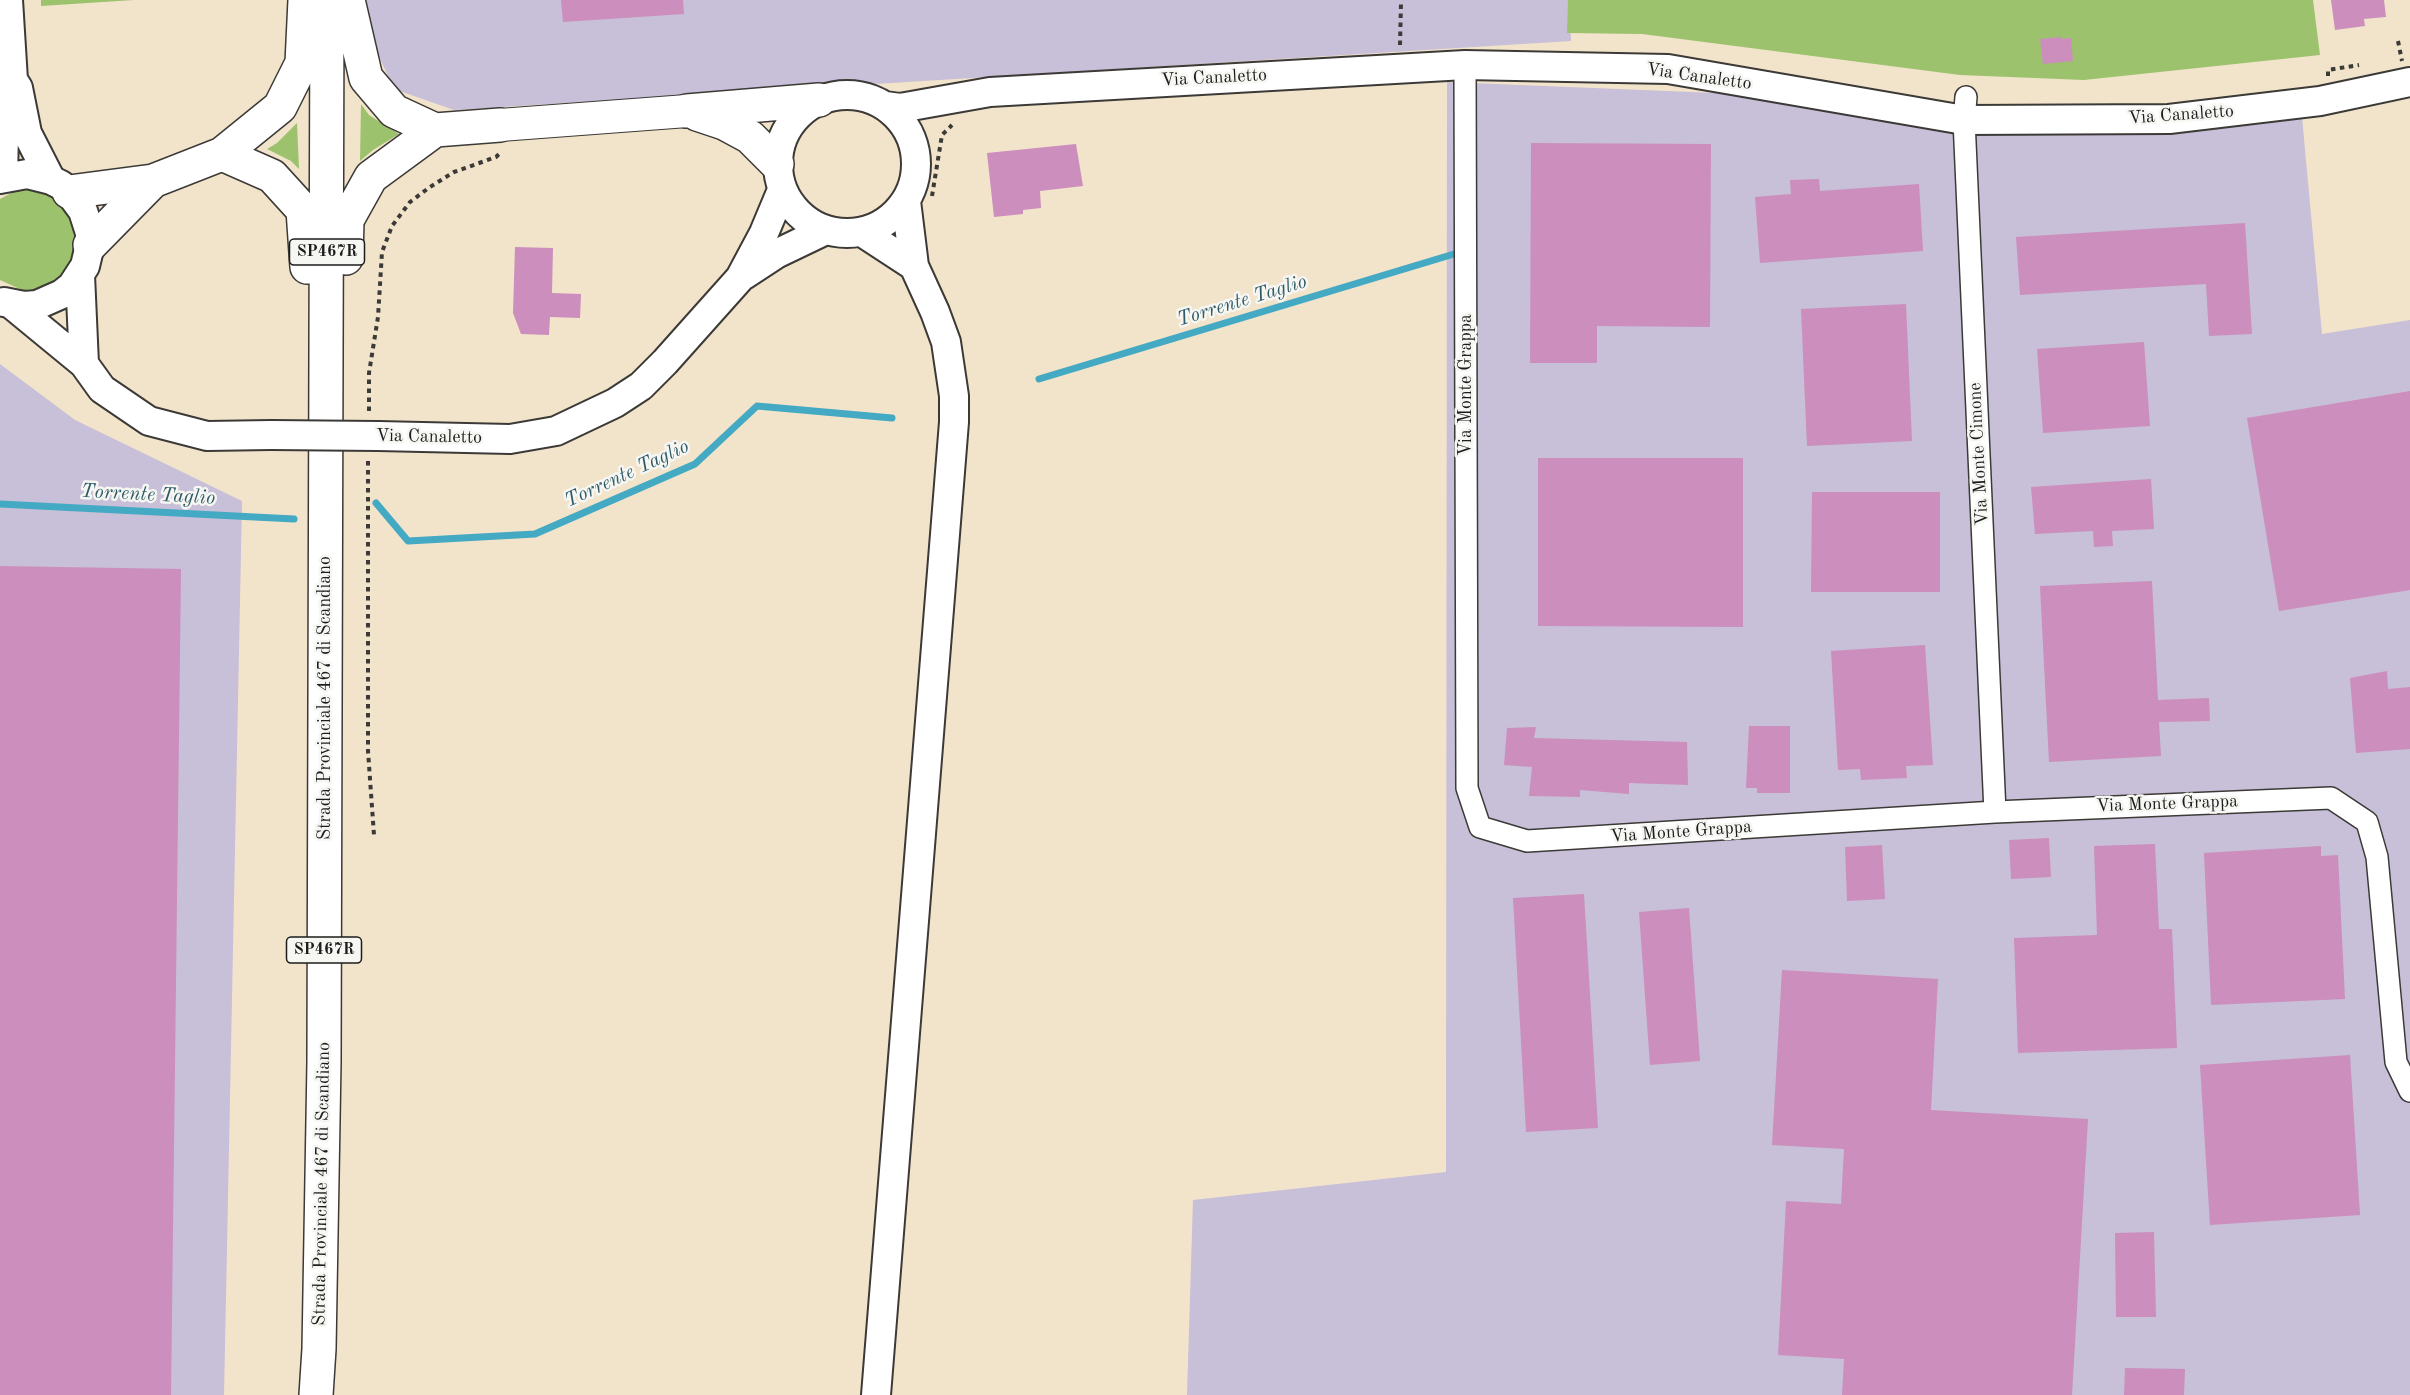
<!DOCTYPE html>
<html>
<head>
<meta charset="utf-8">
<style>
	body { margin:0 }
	canvas { display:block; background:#f2e3cb }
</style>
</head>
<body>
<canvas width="2410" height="1395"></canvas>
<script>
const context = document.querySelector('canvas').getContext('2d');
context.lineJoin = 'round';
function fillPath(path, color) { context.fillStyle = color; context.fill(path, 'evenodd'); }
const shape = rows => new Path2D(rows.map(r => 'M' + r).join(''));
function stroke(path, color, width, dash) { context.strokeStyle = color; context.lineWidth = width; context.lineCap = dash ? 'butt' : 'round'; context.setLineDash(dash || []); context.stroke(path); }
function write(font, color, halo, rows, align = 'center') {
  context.font = font + ' "Old Standard TT",serif'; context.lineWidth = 5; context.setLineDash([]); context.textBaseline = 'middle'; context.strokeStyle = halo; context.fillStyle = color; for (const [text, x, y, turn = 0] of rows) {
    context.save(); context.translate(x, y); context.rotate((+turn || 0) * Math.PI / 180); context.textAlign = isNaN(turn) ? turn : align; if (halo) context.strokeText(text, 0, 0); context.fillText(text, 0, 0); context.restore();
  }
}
const industrial = shape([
	[359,0,1569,0,1571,41,454,110,394,89,359,13],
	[1447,82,2302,117,2322,334,2410,320,2410,1395,1187,1395,1193,1200,1446,1172],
	[0,364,75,420,242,501,224,1395,0,1395]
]);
const green = shape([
	[41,0,134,0,41,6],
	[1568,0,2313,0,2320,55,2084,80,1960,75,1642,34,1567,33],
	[361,104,369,115,399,134,373,150,360,161],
	[297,123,299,169,291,161,267,149,277,143],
	[25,190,38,190,50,194,69,210,79,233,76,258,61,279,49,286,36,290,22,290,0,280,0,199,13,192]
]);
const stream = shape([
	[1039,379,1454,254],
	[376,503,408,541,535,534,695,464,757,406,892,418],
	[0,504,294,519]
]);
const building = shape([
	[561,0,683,0,684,14,563,22],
	[2331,0,2384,0,2386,17,2364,19,2365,26,2335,30],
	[2061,37,2061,39,2071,38,2073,61,2043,64,2040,39],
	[1531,143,1711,144,1710,327,1597,326,1597,363,1530,363],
	[1076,144,1083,186,1040,191,1041,208,1023,210,1023,214,994,217,987,153],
	[1819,179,1820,191,1919,184,1923,251,1760,263,1755,197,1791,194,1790,180],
	[2245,223,2252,334,2209,336,2206,284,2020,295,2016,237],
	[515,247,553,248,552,293,581,294,580,318,550,317,549,335,521,334,513,313],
	[1906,304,1912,441,1807,446,1801,309],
	[2144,342,2150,426,2043,433,2037,349],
	[2410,391,2410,590,2279,611,2247,418],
	[1538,458,1743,458,1743,627,1538,626],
	[2151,479,2154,529,2112,531,2113,546,2094,547,2093,531,2035,534,2031,487],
	[1812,492,1940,492,1940,592,1811,592],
	[0,566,181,569,171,1395,0,1395],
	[2152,581,2158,700,2209,698,2210,721,2159,722,2161,756,2049,762,2040,586],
	[1925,645,1933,765,1906,766,1907,778,1861,780,1860,769,1838,770,1831,651],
	[2387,671,2388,689,2410,687,2410,749,2356,753,2350,678],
	[1749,726,1790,726,1790,793,1757,793,1757,788,1746,788],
	[1536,727,1534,738,1687,742,1688,785,1629,783,1629,794,1580,790,1580,797,1529,796,1532,767,1504,765,1507,728],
	[2049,838,2051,877,2011,879,2009,840],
	[2155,844,2159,929,2172,929,2177,1048,2018,1053,2014,938,2097,935,2094,846],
	[1882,845,1885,899,1847,901,1845,847],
	[2321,846,2321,856,2338,855,2345,999,2211,1005,2204,853],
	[1584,894,1598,1128,1526,1132,1513,898],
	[1689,908,1700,1061,1650,1065,1639,912],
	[1782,970,1938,979,1931,1110,2088,1119,2072,1395,1842,1395,1844,1359,1778,1355,1786,1201,1841,1204,1844,1149,1772,1145],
	[2350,1055,2360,1215,2210,1225,2200,1065],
	[2154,1232,2156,1317,2116,1317,2115,1233],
	[2125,1368,2185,1369,2184,1395,2124,1395]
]);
const path = shape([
	[2398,41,2402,61],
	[1400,45,1401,3],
	[2328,76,2328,70,2359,65],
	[932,196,942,135,952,125],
	[369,411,369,373,378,317,382,252,392,226,410,202,430,187,454,172,496,157,501,152],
	[368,461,368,751,374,835]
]);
const street = shape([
	[1465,65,1467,788,1480,827,1527,841,1995,812,2331,798,2367,822,2377,857,2396,1062,2410,1091],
	[1966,97,1964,120,1995,812]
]);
const secondary = shape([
	[8,0,13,80,18,88,27,133,51,180],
	'778 164a69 69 0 1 1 138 0a69 69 0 1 1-138 0Z',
	[885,106,900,108,990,92,1465,65,1668,69,1964,120,2169,119,2320,101,2410,82],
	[3,178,5,87,9,83],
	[0,179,27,174,51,180,61,185,69,192,83,211,90,233,90,245,85,266,72,286,62,294,37,305,24,306,4,302],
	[862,232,914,266],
	[80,275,84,364],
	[744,275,776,254,826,230],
	[11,304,84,364,102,389,149,421,207,436,271,435],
	[378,436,510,439,556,431,615,403,641,386,665,362,740,278,764,233,782,190],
	[876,1395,954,422,954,396,946,342,935,312,914,266,906,201]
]);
const primary = shape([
	[500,125,687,111]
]);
const highway = shape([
	[348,0,366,78,394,111,435,130,500,125],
	[687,111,819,100],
	[697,114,724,123,750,137,777,164],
	[222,154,272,176,303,210,307,267],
	[69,192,153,181,222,154,280,107,302,63,305,0],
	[90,245,153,181],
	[346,258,347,220,371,177,435,130],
	[316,1395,319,1349,324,1062,327,0]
]);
const secondaryBridge = shape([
	[271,435,378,436]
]);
const shields = [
	[327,252,75],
	[324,950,75]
];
const shieldNames = [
	["SP467R",327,252],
	["SP467R",324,950]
];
const streetNames = [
	["Via Canaletto",1699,77,8],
	["Via Canaletto",1214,78,-3],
	["Via Canaletto",2181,115,-4],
	["Via Monte Grappa",1466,385,-90],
	["Via Canaletto",429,437,1],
	["Via Monte Cimone",1979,454,-93],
	["Strada Provinciale 467 di Scandiano",325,698,-90],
	["Via Monte Grappa",2167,804,-2],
	["Via Monte Grappa",1681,832,-4],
	["Strada Provinciale 467 di Scandiano",322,1184,-89]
];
const waterNames = [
	["Torrente Taglio",1242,301,-17],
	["Torrente Taglio",627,474,-25],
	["Torrente Taglio",148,495,3]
];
fillPath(industrial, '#c8bfd8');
fillPath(green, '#9cc26d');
stroke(stream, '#44a9c3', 7);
fillPath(building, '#cb8ebd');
stroke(street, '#3c3a36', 24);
stroke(secondary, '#3c3a36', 32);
stroke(primary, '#3c3a36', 34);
stroke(highway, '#3c3a36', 36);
stroke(path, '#3c3a36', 4, [4.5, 4.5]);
stroke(street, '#fff', 21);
stroke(secondary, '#fff', 28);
stroke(primary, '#fff', 32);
stroke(highway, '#fff', 33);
stroke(secondaryBridge, '#3c3a36', 32, []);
stroke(secondaryBridge, '#fff', 28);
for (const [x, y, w] of shields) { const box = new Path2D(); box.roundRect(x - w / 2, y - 13, w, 26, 4.5); context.fillStyle = '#f6f6f2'; context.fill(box); stroke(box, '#1c1c1c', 1.5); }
write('bold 16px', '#1c1c1c', null, shieldNames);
write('18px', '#1c1c1c', '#f6f6f2', streetNames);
write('italic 20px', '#2e5b67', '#f6f6f2', waterNames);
</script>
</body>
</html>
